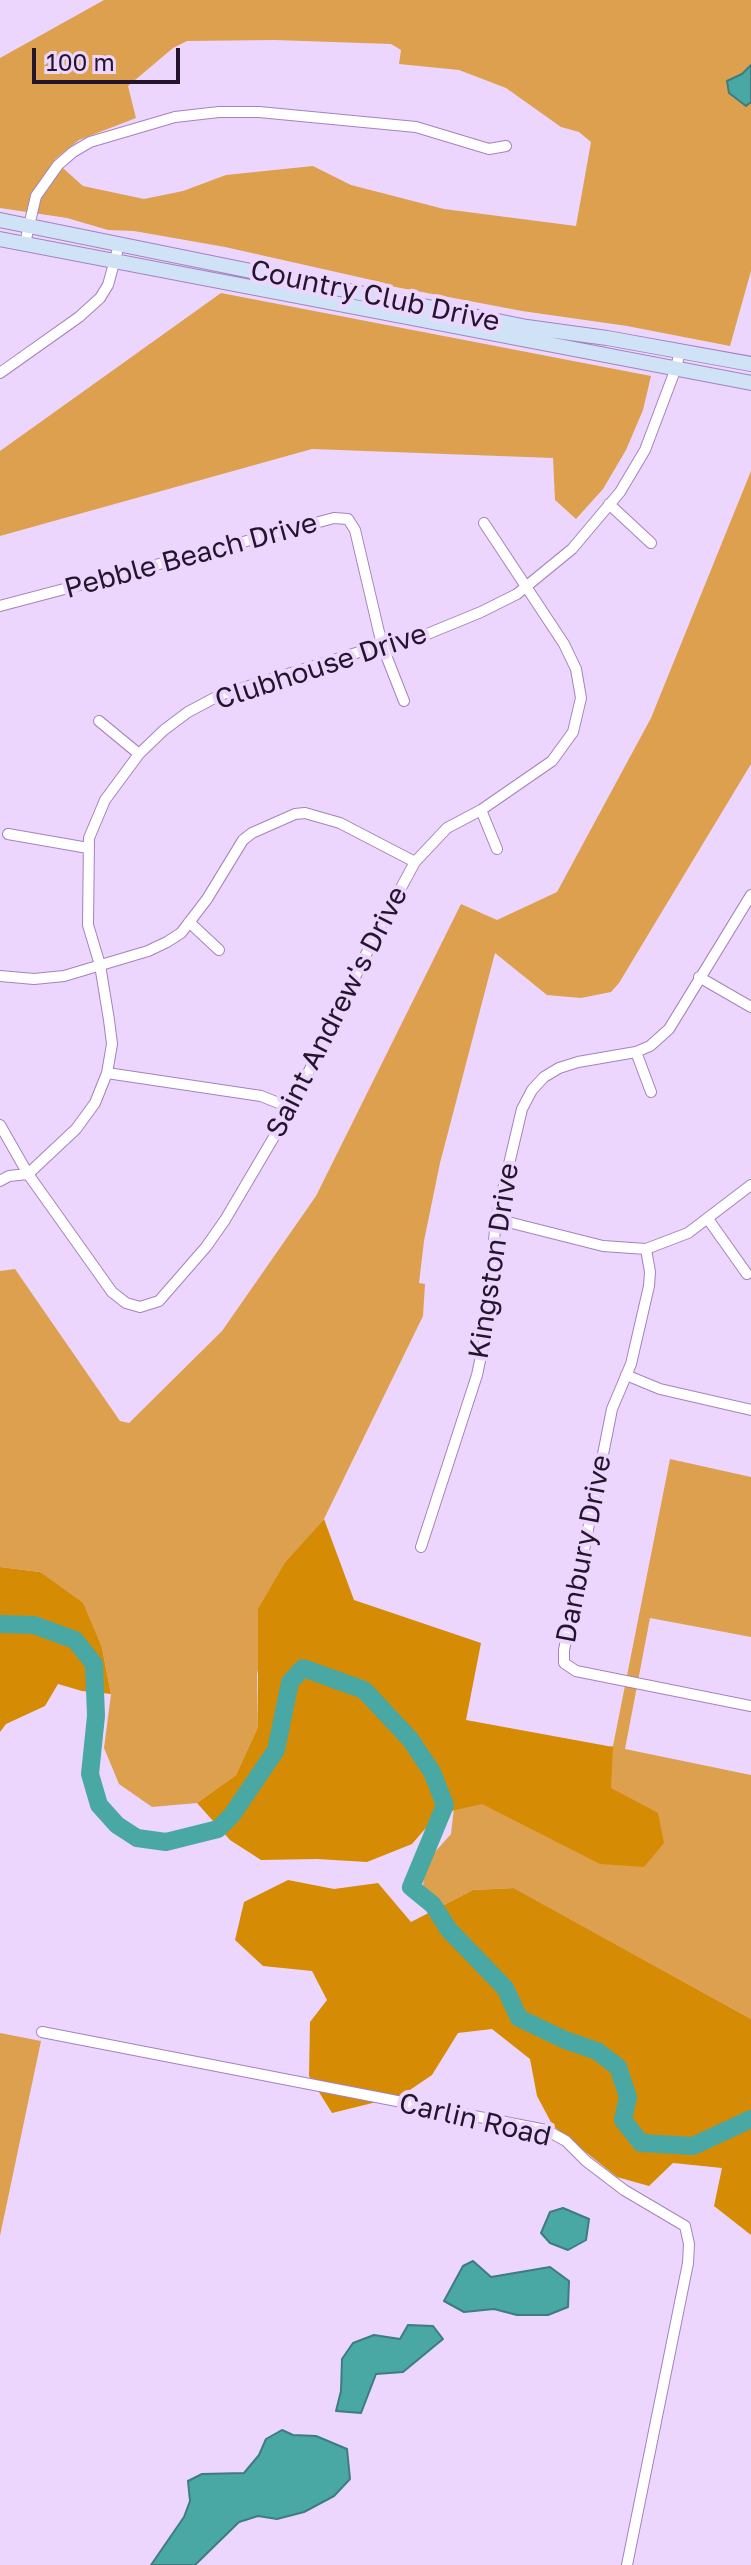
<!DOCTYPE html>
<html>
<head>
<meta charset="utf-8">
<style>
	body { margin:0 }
	#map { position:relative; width:751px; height:2565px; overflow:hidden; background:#edd6fe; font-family:"Golos Text",sans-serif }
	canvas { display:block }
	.scale { position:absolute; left:32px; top:48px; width:148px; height:36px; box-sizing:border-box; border:4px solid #24152d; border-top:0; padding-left:10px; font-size:24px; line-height:28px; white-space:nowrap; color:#24152d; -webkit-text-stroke:6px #edd6fe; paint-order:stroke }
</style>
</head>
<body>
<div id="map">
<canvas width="751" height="2565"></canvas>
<div class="scale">100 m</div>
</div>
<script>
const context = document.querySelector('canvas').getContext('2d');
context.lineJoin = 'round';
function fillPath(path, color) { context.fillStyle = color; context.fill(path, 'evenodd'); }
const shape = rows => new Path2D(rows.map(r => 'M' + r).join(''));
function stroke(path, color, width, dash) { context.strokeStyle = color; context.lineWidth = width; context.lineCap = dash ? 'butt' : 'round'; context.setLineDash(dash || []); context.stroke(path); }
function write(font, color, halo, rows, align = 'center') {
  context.font = font + ' "Golos Text",sans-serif'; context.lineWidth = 8; context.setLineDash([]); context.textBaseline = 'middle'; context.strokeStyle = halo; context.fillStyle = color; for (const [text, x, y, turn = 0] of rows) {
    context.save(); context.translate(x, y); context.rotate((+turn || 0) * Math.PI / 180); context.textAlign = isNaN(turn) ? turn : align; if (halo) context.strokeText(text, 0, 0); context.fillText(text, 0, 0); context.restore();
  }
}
const green = shape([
	[104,0,751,0,751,271,730,346,627,326,522,311,385,285,385,283,225,247,134,231,108,230,67,218,0,208,0,58],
	[275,40,391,44,401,50,399,64,459,70,506,88,561,127,579,132,591,142,576,226,444,209,351,185,313,166,226,175,183,191,144,199,83,186,54,160,79,140,136,118,128,86,173,48,187,41],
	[221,293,651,376,643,410,626,450,603,489,576,519,555,500,553,458,312,449,0,536,0,451],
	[751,471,751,764,619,983,611,992,581,998,547,995,495,953,440,1163,424,1241,419,1283,425,1284,423,1316,324,1519,286,1561,257,1674,258,1727,236,1775,197,1803,152,1807,119,1784,104,1748,111,1694,102,1648,40,1572,0,1567,0,1271,15,1269,120,1421,129,1423,222,1331,316,1196,461,904,497,920,557,892,651,718],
	[670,1459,751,1477,751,1637,650,1618,625,1749,751,1775,751,2019,514,1888,473,1890,438,1908,423,1887,425,1863,451,1834,457,1780,613,1746],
	[0,2033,41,2041,0,2236]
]);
const forest = shape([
	[324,1519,354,1600,481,1643,466,1720,613,1747,611,1788,658,1813,664,1843,644,1867,600,1864,482,1804,438,1814,412,1844,367,1862,317,1859,261,1860,230,1840,197,1803,236,1775,258,1727,258,1609,286,1561],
	[0,1567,40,1572,83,1603,102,1648,111,1694,82,1691,58,1684,45,1706,6,1724,0,1732],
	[288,1880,334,1889,378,1883,411,1922,473,1890,514,1888,751,2019,751,2235,714,2206,722,2168,673,2163,649,2186,617,2177,553,2126,537,2096,530,2059,492,2029,458,2033,432,2075,401,2096,332,2113,309,2076,310,2022,327,2000,312,1971,263,1966,235,1940,244,1902]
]);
const water = shape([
	[751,65,751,102,746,106,729,93,727,81,742,74,751,65],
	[563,2208,589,2219,586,2240,568,2250,550,2243,541,2233,550,2212,563,2208],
	[473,2261,491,2277,550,2267,569,2281,568,2307,548,2315,517,2315,494,2309,464,2312,444,2301,463,2266,473,2261],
	[408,2325,433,2326,443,2339,403,2372,376,2374,361,2413,336,2411,341,2391,342,2359,353,2343,374,2335,400,2339,408,2325],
	[282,2430,293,2435,316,2436,347,2449,350,2479,334,2496,304,2512,277,2519,258,2516,239,2522,195,2565,151,2565,184,2517,190,2501,188,2481,202,2474,244,2473,259,2455,266,2439,282,2430]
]);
const river = shape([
	[0,1624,34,1625,75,1640,94,1664,96,1716,90,1774,99,1805,117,1825,137,1838,166,1842,218,1829,232,1815,276,1750,290,1682,303,1668,364,1690,410,1739,432,1772,445,1805,411,1887,433,1905,449,1930,505,1988,519,2018,565,2040,597,2051,618,2067,628,2097,623,2120,641,2143,693,2146,751,2119]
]);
const street = shape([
	[25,243,36,196,58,165,73,152,90,142,175,117,219,112,259,112,416,127,489,149,506,146],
	[0,373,79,317,100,298,108,285,119,245],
	[609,504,651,543],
	[0,606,334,518,348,519,355,530,382,645,404,701],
	[99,721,139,754],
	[481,810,497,849],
	[8,834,88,848],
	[189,922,219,950],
	[0,976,34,979,64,976,148,951,167,942,181,933,207,899,243,840,252,833,295,814,305,813,340,823,415,862],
	[699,977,751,1007],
	[636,1052,651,1092],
	[107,1073,261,1096,291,1108],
	[0,1125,28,1174,112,1292,126,1303,140,1307,159,1301,206,1247,225,1220,291,1108,375,936,415,862,447,828,481,810,552,761,573,732,581,698,576,669,564,644,484,523],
	[0,1181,9,1176,28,1174,76,1129,95,1103,107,1073,112,1044,109,1020,100,965,88,925,89,838,105,800,139,754,164,730,188,712,220,695,382,645,420,637,481,612,517,594,572,549,620,492,645,450,676,368,680,351],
	[496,1219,603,1246,646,1249,688,1233,751,1185],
	[708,1219,747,1274],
	[646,1249,650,1272,649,1286,631,1364,612,1409,564,1650,564,1663,576,1671,751,1706],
	[626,1375,660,1389,751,1410],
	[421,1547,477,1375,485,1337,496,1219,522,1109,532,1090,544,1077,559,1068,578,1062,636,1052,650,1046,669,1029,751,895],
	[42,2032,546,2130,566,2141,586,2161,624,2190,685,2226,689,2244,688,2263,627,2565]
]);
const secondary = shape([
	[0,220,527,327,607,338,751,364],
	[0,239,751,383]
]);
const streetNames = [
	["Country Club Drive",375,296,12],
	["Pebble Beach Drive",191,556,-15],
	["Clubhouse Drive",321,667,-18],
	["Saint Andrew's Drive",337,1012,-63],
	["Kingston Drive",494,1261,-81],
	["Danbury Drive",584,1549,-79],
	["Carlin Road",475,2120,13]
];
fillPath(green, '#dda04e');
fillPath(forest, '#d58b04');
fillPath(water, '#49a8a4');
stroke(water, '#3e7c80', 2);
stroke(river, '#49a8a4', 18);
stroke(street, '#a681bf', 12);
stroke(secondary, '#a681bf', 16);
stroke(street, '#fff', 10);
stroke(secondary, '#cfe2f6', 14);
write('28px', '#24152d', '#edd6fe', streetNames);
</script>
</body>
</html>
